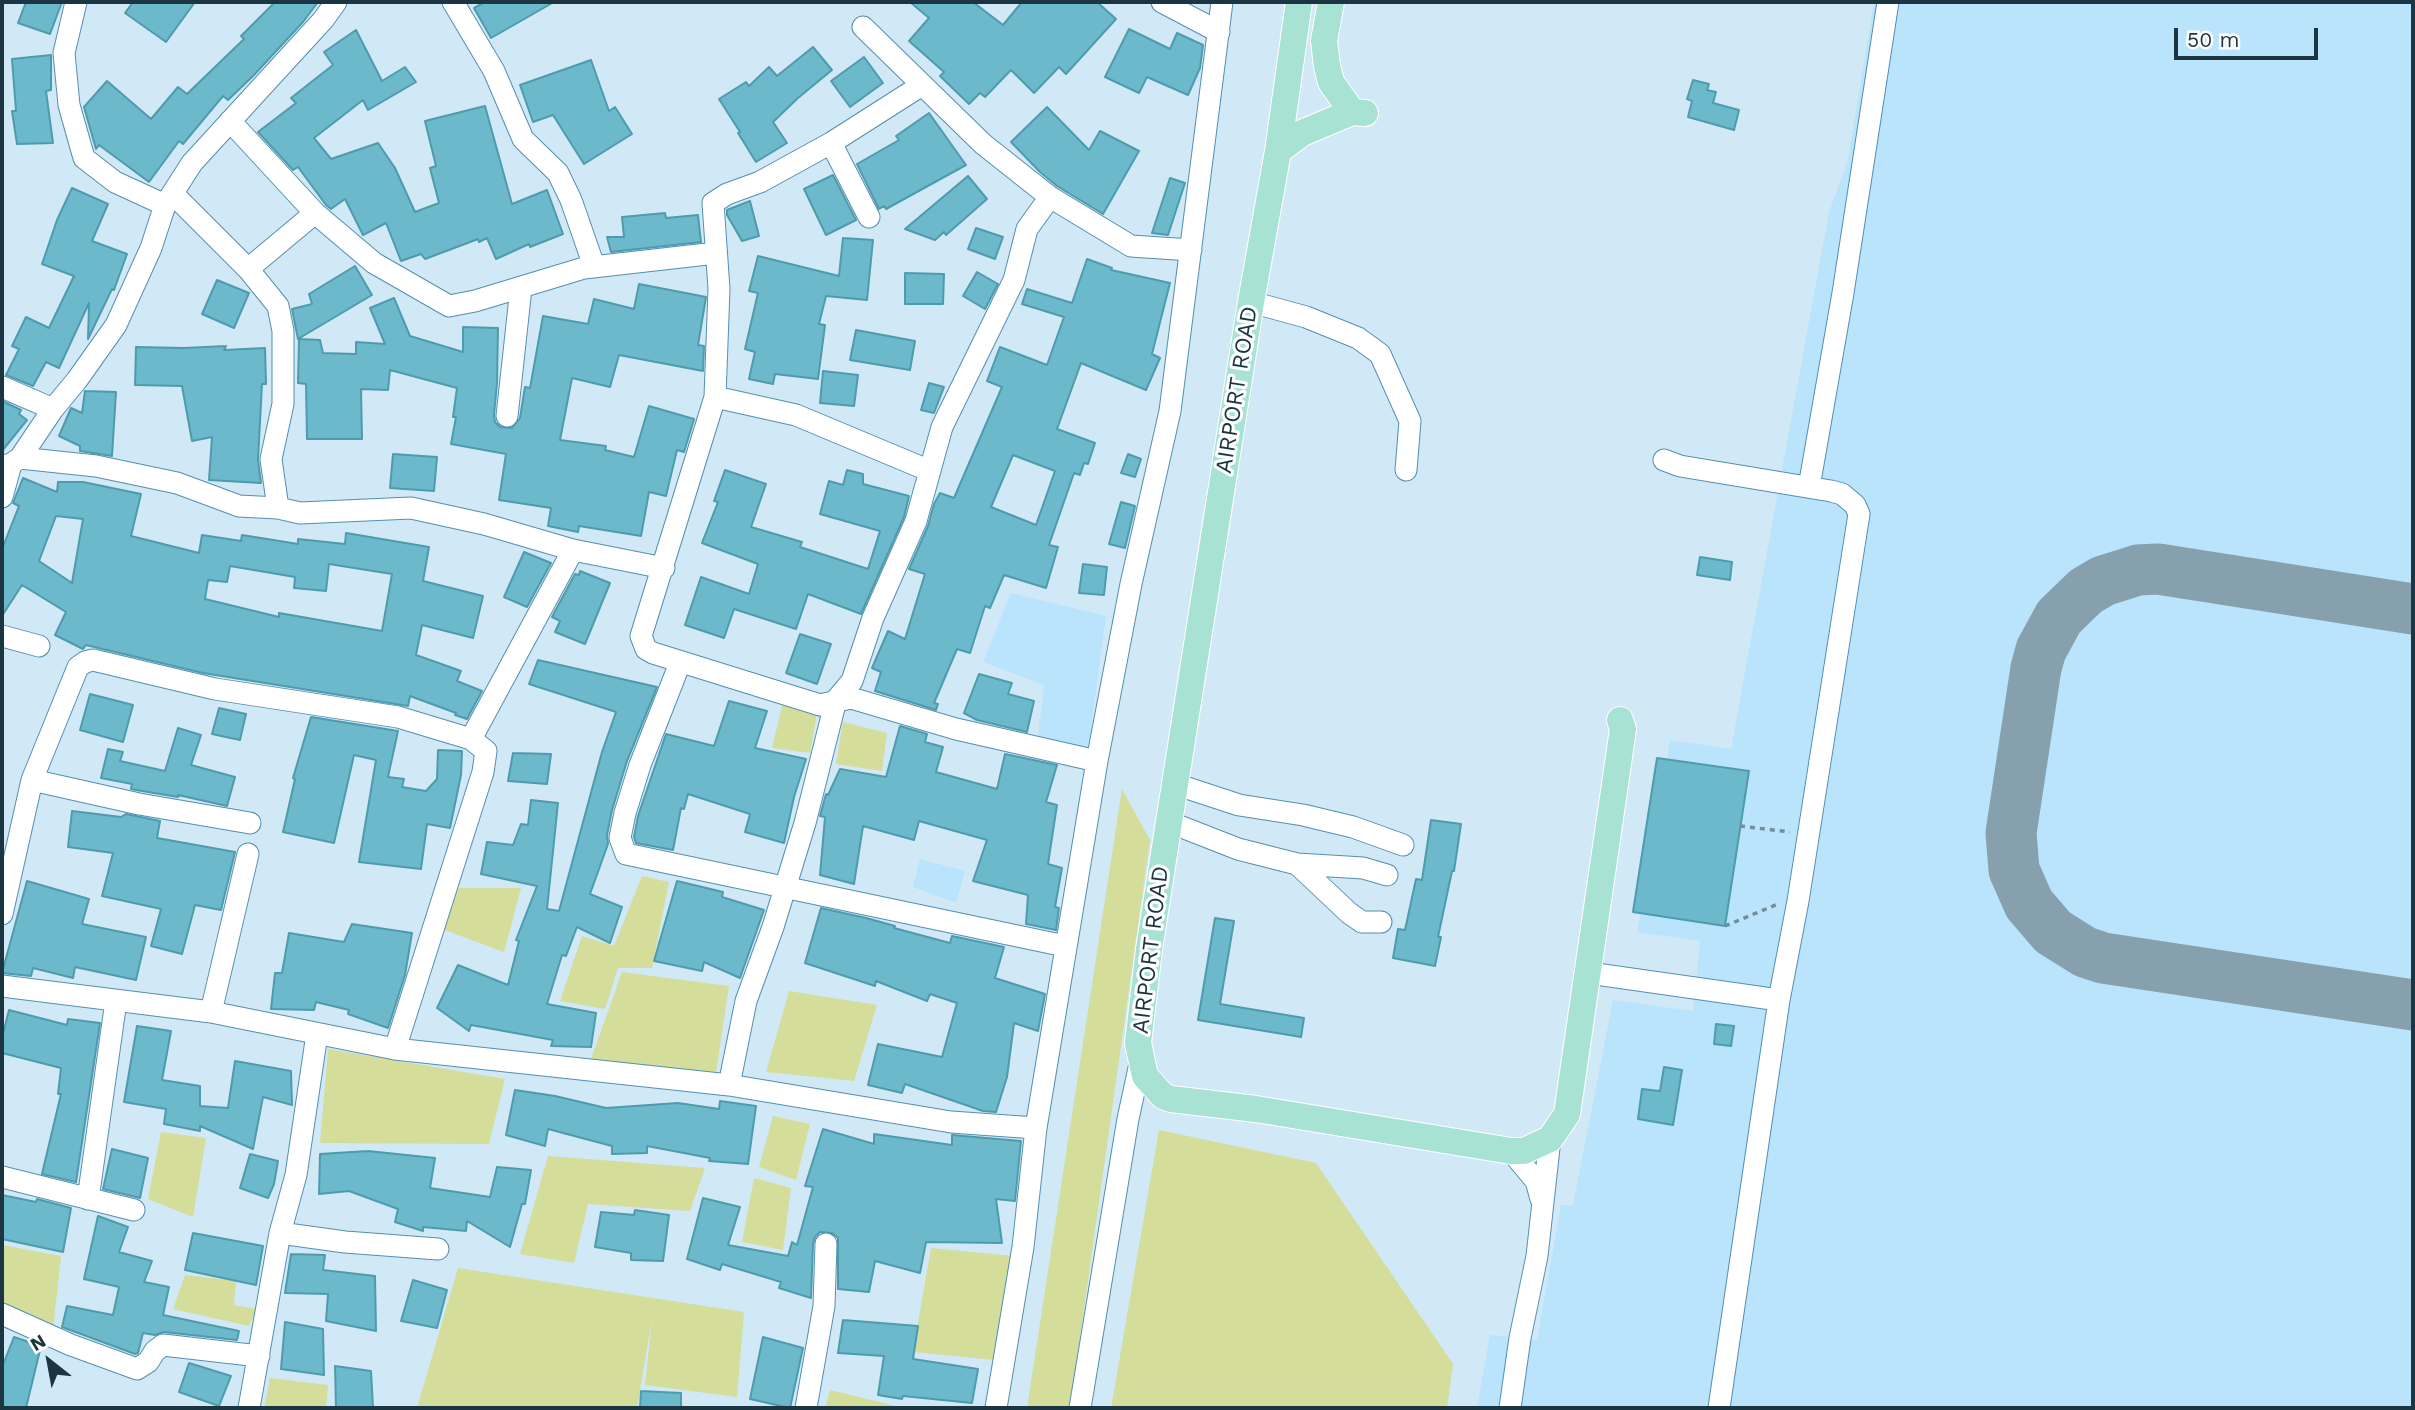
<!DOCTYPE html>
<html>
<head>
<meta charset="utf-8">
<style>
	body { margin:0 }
	#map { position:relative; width:2415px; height:1410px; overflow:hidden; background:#d1e9f7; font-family:"Work Sans",sans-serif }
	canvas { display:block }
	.frame { position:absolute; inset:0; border:4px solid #1b3543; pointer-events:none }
	.north { position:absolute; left:14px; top:1326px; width:70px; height:70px; -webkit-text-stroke:5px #fff; paint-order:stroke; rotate:329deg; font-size:19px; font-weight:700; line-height:28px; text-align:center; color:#1b3543 }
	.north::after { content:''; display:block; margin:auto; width:24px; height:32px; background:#1b3543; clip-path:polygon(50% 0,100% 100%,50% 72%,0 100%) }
	.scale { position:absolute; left:2174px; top:28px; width:144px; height:32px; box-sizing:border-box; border:4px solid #1b3543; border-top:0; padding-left:9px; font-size:21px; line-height:24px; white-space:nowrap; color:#1b3543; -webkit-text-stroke:5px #fff; paint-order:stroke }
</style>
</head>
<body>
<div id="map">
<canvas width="2415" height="1410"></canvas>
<div class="frame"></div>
<div class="north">N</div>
<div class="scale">50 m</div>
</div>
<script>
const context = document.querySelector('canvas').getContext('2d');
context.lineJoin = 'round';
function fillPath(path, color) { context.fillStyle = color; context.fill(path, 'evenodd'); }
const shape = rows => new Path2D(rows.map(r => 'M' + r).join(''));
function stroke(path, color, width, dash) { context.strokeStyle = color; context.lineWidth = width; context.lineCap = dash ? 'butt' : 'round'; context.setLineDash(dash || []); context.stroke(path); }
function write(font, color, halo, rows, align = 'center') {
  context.font = font + ' "Work Sans",sans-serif'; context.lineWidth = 6; context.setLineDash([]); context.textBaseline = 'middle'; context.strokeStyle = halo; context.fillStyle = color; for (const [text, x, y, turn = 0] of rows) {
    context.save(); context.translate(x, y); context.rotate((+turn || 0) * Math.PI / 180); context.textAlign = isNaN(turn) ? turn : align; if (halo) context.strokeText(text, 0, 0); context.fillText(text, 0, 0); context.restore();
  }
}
const built = shape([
	[1874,2,2413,2,2413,1408,1477,1408,1490,1335,1537,1340,1561,1205,1573,1205,1613,1000,1693,1011,1700,941,1637,932,1641,913,1633,912,1657,758,1667,759,1670,740,1731,749,1829,212,1848,160],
	[1011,593,1106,616,1088,749,1038,736,1044,685,983,662],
	[920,859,965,871,956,903,913,887]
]);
const green = shape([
	[784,698,818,708,810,753,772,748],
	[843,722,887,733,882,771,836,764],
	[1122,789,1150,840,1070,1408,1027,1408],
	[642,876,669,882,652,968,618,968,605,1009,560,1001,582,936,614,946],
	[453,888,521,888,504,952,439,928],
	[622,972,729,986,716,1072,590,1062],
	[789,991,877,1005,854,1081,766,1072],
	[328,1049,505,1079,489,1144,320,1143],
	[773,1116,810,1124,796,1180,759,1167],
	[1159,1130,1316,1163,1453,1364,1447,1408,1111,1408],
	[161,1132,206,1138,193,1217,148,1199],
	[548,1156,705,1168,690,1211,588,1204,574,1263,520,1254],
	[754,1178,791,1188,783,1250,742,1242],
	[2,1245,61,1256,53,1330,2,1307],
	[931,1248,1014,1256,995,1360,913,1352],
	[458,1268,744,1312,737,1397,645,1385,652,1319,637,1408,417,1408],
	[185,1275,236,1281,234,1305,257,1309,249,1326,173,1309],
	[270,1378,328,1385,326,1408,264,1408],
	[830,1390,896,1406,896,1408,825,1408]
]);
const taxiway = shape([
	[2413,609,2158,569,2138,570,2103,581,2086,591,2059,617,2041,650,2036,668,2011,833,2014,870,2029,904,2053,932,2085,952,2103,958,2413,1005]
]);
const building = shape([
	[26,2,62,2,50,34,18,23,26,2],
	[133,2,195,2,166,42,125,13,133,2],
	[275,2,318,2,303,22,254,75,228,100,223,96,183,144,179,141,149,182,99,145,96,149,84,107,107,81,151,119,178,87,187,94,244,39,241,36,275,2],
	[485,2,554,2,491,38,474,8,485,2],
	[910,2,973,2,1003,25,1022,2,1097,2,1116,19,1066,74,1059,67,1034,93,1011,70,985,97,980,93,969,104,940,76,944,72,909,41,929,18,910,2],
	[1129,29,1170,49,1177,33,1203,45,1200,68,1188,95,1147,77,1139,93,1105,77,1129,29],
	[356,30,382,81,405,67,416,82,368,110,363,100,314,138,331,159,378,143,395,168,415,212,439,203,430,168,436,166,425,121,485,106,512,204,547,190,563,234,530,247,529,244,496,259,487,238,479,242,478,239,425,259,421,254,401,261,386,223,363,235,345,199,331,209,326,205,298,167,293,170,258,132,296,103,291,98,333,65,324,52,356,30],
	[813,47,832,70,798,98,773,122,787,143,756,162,738,133,740,132,719,99,746,82,749,86,769,67,777,76,813,47],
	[51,55,51,90,46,91,53,143,17,144,12,111,16,111,12,59,51,55],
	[864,57,883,83,850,107,831,81,864,57],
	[591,60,609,111,615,107,632,134,584,164,553,115,533,122,520,85,591,60],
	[1693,80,1709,84,1707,90,1716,92,1713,103,1739,110,1734,130,1688,117,1692,101,1687,99,1693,80],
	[1047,107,1089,150,1100,131,1139,151,1103,214,1057,186,1040,172,1011,142,1047,107],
	[929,113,966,165,886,209,884,206,879,209,857,164,899,140,896,136,929,113],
	[833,175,856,220,826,235,804,189,833,175],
	[968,176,987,199,946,235,944,232,935,240,905,229,968,176],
	[1170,178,1185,183,1168,235,1152,233,1170,178],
	[72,188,108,204,92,241,127,254,114,290,112,289,88,339,89,303,59,368,46,362,33,386,6,375,19,349,12,346,26,317,49,328,74,276,42,264,57,220,72,188],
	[750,201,759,236,742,241,727,215,727,210,750,201],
	[665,213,666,218,698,215,701,242,611,252,607,237,624,237,622,217,665,213],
	[976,228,1003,237,995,259,968,249,976,228],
	[843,238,873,240,867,300,826,296,819,324,825,325,818,379,775,374,773,384,749,379,755,352,745,349,758,293,749,291,758,256,839,276,843,238],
	[1087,259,1112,268,1111,270,1170,283,1152,354,1160,358,1146,390,1081,363,1057,429,1095,443,1088,464,1084,463,1080,475,1074,473,1049,545,1058,547,1046,588,1004,575,990,608,985,606,970,653,957,649,934,703,938,704,936,710,875,691,881,672,872,668,888,631,905,639,925,574,909,569,928,526,934,504,940,493,954,498,1002,387,987,381,1000,347,1047,365,1064,317,1022,304,1027,289,1072,303,1087,259],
	[1013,455,1055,471,1036,525,991,507,1013,455],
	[355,266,372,295,298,339,292,309,312,304,309,294,355,266],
	[977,272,998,284,985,309,963,296,977,272],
	[905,273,944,274,943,304,905,304,905,273],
	[217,280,249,293,234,328,202,314,217,280],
	[639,284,706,297,698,345,704,346,703,371,619,355,610,387,572,378,560,440,606,446,605,450,634,457,649,406,694,419,684,452,677,450,666,496,649,492,641,536,579,526,578,532,548,526,551,508,499,500,506,454,451,444,456,417,453,417,457,388,390,370,388,390,361,389,362,439,307,439,306,384,298,383,299,339,320,340,323,353,356,354,356,342,385,344,370,308,394,298,410,336,463,352,463,327,498,328,497,383,494,415,495,422,500,427,512,428,520,418,525,387,530,388,543,316,588,324,594,299,634,309,639,284],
	[856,330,915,341,910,370,850,360,856,330],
	[226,346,224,350,265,348,266,384,262,384,258,460,261,483,209,480,212,437,192,441,182,386,135,385,136,347,184,348,226,346],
	[823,371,858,375,854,406,820,403,823,371],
	[929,383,944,387,934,413,921,410,929,383],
	[85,391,116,392,112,456,80,451,80,446,59,436,71,408,82,413,85,391],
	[2,401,21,410,19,414,27,420,2,451,2,401],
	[393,454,437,457,434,491,390,488,393,454],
	[1128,454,1141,459,1135,477,1121,473,1128,454],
	[725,470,766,484,751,527,802,542,800,547,868,569,880,531,820,514,829,481,843,485,847,470,863,474,863,484,909,496,904,517,861,614,808,594,796,629,734,609,724,638,685,625,701,577,749,594,758,564,702,543,718,502,714,501,725,470],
	[23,478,57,492,58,482,83,482,141,494,131,536,199,553,202,535,241,541,242,535,298,544,298,539,345,544,346,533,429,547,423,581,483,596,473,638,422,625,416,655,461,671,457,681,482,691,467,719,455,715,456,713,410,696,408,706,203,673,86,645,83,649,55,635,66,612,22,585,2,616,2,549,19,506,13,503,23,478],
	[56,516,83,519,72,583,39,561,56,516],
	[329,564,392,574,382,631,279,613,279,617,205,599,208,580,227,582,230,566,295,577,294,588,326,591,329,564],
	[1121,502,1135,506,1125,548,1109,544,1121,502],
	[524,552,551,563,527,607,504,597,524,552],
	[1700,557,1732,562,1730,580,1697,575,1700,557],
	[1083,564,1107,567,1104,595,1079,593,1083,564],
	[580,571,610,583,585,644,555,632,560,621,552,617,575,574,579,575,580,571],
	[800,634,831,644,817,684,786,673,800,634],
	[538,660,657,687,627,761,612,810,607,835,608,844,590,894,622,907,610,943,577,927,566,956,562,955,547,1004,596,1013,591,1047,551,1046,553,1040,471,1025,469,1031,437,1008,458,965,508,985,519,941,516,940,537,886,481,874,487,842,513,845,521,824,528,825,531,800,558,803,547,909,559,911,602,752,616,712,529,684,538,660],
	[979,674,1012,683,1008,694,1034,701,1027,732,977,720,964,713,979,674],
	[90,694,133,705,123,742,80,730,90,694],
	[729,701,767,711,755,748,806,759,794,797,784,843,745,832,750,814,688,794,684,809,681,808,673,850,636,843,634,837,638,816,666,734,714,746,729,701],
	[219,708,246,714,240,740,212,734,219,708],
	[311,717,398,731,388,777,404,779,402,787,426,791,437,779,438,750,462,751,461,775,450,828,427,824,421,869,359,862,376,760,354,755,334,843,283,832,295,779,293,778,311,717],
	[900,726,927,734,925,742,943,747,936,772,997,789,1005,754,1057,765,1046,802,1057,805,1048,864,1062,868,1055,907,1059,908,1056,930,1026,924,1028,895,973,881,987,840,919,821,914,840,863,826,854,884,820,875,825,817,820,816,826,794,828,795,840,769,886,777,900,726],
	[178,728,201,735,191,765,235,777,227,806,178,795,178,797,142,791,131,789,132,784,101,778,108,749,123,752,120,761,165,771,178,728],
	[513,753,551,754,547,784,508,781,513,753],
	[1657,758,1749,771,1725,926,1633,912,1657,758],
	[72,811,121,817,126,814,160,821,157,838,235,852,221,910,195,905,182,954,151,946,161,909,102,896,113,853,68,847,72,811],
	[1431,820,1461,824,1454,871,1452,871,1438,937,1441,937,1435,966,1393,958,1398,929,1405,930,1416,879,1422,880,1431,820],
	[27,881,89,899,82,924,146,937,136,980,75,967,73,978,33,968,31,976,2,973,27,881],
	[677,881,723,892,722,897,764,910,740,978,704,962,702,971,654,961,677,881],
	[821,908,866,918,895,926,894,928,950,943,952,936,1004,947,995,978,1045,994,1038,1031,1014,1023,1007,1077,996,1112,983,1111,905,1084,902,1093,868,1085,878,1044,942,1057,957,1003,930,994,927,1001,876,981,875,986,805,963,821,908],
	[1215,918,1234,921,1220,1004,1304,1018,1301,1037,1198,1020,1215,918],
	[352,924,412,933,405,975,388,1028,348,1014,349,1010,316,1002,314,1010,271,1009,275,973,282,973,289,933,344,942,352,924],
	[9,1010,67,1025,68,1019,100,1023,76,1182,42,1174,61,1094,58,1094,61,1068,2,1053,2,1038,9,1010],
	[1716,1024,1734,1026,1731,1046,1714,1044,1716,1024],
	[137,1026,171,1031,162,1080,200,1086,200,1106,228,1108,235,1061,291,1071,292,1105,263,1097,253,1149,200,1126,200,1131,164,1124,166,1109,124,1102,137,1026],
	[1664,1067,1682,1070,1673,1125,1638,1119,1642,1089,1660,1091,1664,1067],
	[515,1090,555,1096,606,1108,678,1103,719,1109,720,1101,756,1106,748,1164,709,1161,710,1158,647,1146,647,1153,612,1154,612,1146,548,1129,545,1146,506,1135,515,1090],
	[823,1129,874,1144,874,1134,952,1145,952,1135,1021,1141,1015,1201,996,1199,1002,1243,926,1242,920,1273,875,1261,869,1292,838,1289,838,1238,832,1233,820,1232,815,1237,813,1244,811,1298,779,1288,781,1282,722,1264,720,1270,687,1259,703,1198,740,1207,728,1245,788,1256,792,1242,797,1245,813,1187,805,1186,823,1129],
	[112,1149,148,1158,140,1198,103,1189,112,1149],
	[368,1151,435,1158,430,1188,490,1197,497,1167,531,1170,525,1204,522,1204,510,1247,467,1221,466,1231,423,1227,423,1231,395,1222,398,1209,349,1191,319,1194,320,1154,368,1151],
	[250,1154,278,1161,274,1184,268,1198,240,1188,250,1154],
	[2,1195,36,1202,37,1199,71,1208,63,1252,2,1239,2,1195],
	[635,1210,669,1215,663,1261,631,1260,631,1253,595,1247,601,1212,634,1215,635,1210],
	[98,1216,128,1227,119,1252,152,1261,144,1282,169,1287,163,1315,239,1331,237,1340,164,1332,155,1335,143,1333,138,1353,135,1354,62,1327,67,1306,113,1315,119,1287,84,1279,98,1216],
	[193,1233,263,1246,256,1285,185,1270,193,1233],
	[291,1254,325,1255,323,1270,375,1276,376,1331,326,1321,328,1294,285,1293,291,1254],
	[413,1280,447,1290,437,1328,401,1321,413,1280],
	[843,1320,918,1326,913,1359,978,1369,972,1403,903,1396,902,1399,878,1395,884,1356,838,1353,843,1320],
	[285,1322,323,1329,324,1375,281,1369,285,1322],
	[14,1337,41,1346,26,1408,2,1408,2,1367,14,1337],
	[763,1337,803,1348,790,1408,750,1399,763,1337],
	[189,1363,231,1376,219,1406,179,1392,189,1363],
	[335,1366,371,1371,373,1408,336,1408,335,1366],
	[641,1391,681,1393,681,1408,640,1408,641,1391]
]);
const path = shape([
	[1740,826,1790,832],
	[1725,926,1778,904]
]);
const minor = shape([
	[76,2,64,53,69,105,84,158,115,182,165,205],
	[453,2,494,71,523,139,558,173,571,200,594,266],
	[1162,2,1219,32],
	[863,27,983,144,1050,197,1131,246,1191,250],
	[922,85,831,143,760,182,727,194,713,203,719,289,715,397,641,636,646,649,653,653,820,705,851,698,956,729,1097,761],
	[230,121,315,213,374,263,449,306,475,301,584,268,716,253],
	[831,143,869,217],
	[173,194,248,269,278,306,283,331,283,404,271,459,278,508],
	[248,269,315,213],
	[1251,302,1306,317,1358,338,1380,354,1410,421,1406,470],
	[2,387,53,409],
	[715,397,796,415,930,471],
	[507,416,521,288],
	[20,458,96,466,177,483,239,506,278,508,300,513,411,508,484,524,573,550,664,568],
	[1664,460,1680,466,1831,491,1842,494,1855,505,1859,514,1798,901,1779,1000,1719,1408],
	[2,466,11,464,20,458,53,409,77,380,116,325,151,248,165,205,192,163,323,20,336,2],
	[1809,487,1843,293,1888,2],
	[2,497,11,464],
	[2,636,39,646],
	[680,663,640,765,625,813,620,838,626,854,1065,946],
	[471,739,573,550],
	[32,780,139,804,250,823],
	[1175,784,1239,805,1303,815,1353,827,1403,845],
	[1169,822,1238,849,1297,864,1363,868,1387,875],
	[1297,864,1349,913,1362,922,1381,922],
	[2,914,32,780,78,667,85,662,93,660,215,689,398,717,471,739,486,751,483,772,395,1049],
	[1589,973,1779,1000],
	[2,986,211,1012,395,1049,729,1085,951,1122,1036,1128],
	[211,1012,248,854],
	[729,1085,746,1001,773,927,805,823,836,700,852,681,873,618,916,521,942,427,1014,280,1027,229,1050,197],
	[1511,1151,1536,1181,1541,1199],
	[2,1177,134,1210],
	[88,1199,116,1001],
	[280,1233,345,1242,438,1249],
	[2,1314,71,1345,137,1369,148,1362,155,1351,163,1345,259,1356],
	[249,1408,280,1233,296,1175,317,1034],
	[806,1408,824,1306,826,1244],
	[996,1408,1023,1247,1036,1128,1097,761,1131,584,1170,411,1222,2],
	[1080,1408,1128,1119,1141,1059],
	[1510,1408,1520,1338,1537,1256,1550,1139]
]);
const major = shape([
	[1299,2,1278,151,1251,302,1149,949,1138,1043,1145,1076,1163,1096,1171,1099,1256,1109,1511,1151,1524,1151,1550,1139,1567,1114,1623,729,1620,720],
	[1331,2,1324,41,1327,66,1331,82,1352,112,1365,113],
	[1278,151,1302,133,1352,112]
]);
const streetNames = [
	["AIRPORT ROAD",1237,390,-81],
	["AIRPORT ROAD",1151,950,-83]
];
fillPath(built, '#bae3fc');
fillPath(green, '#d4dd99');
stroke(taxiway, '#86a0ae', 51);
fillPath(building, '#6cb9cb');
stroke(building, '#4e9bad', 2);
stroke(minor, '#538fb1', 23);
stroke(major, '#fff', 28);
stroke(path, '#748d9b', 3.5, [5, 5]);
stroke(minor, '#fff', 21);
stroke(major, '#a7e2d2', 26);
write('23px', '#1b3543', '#fff', streetNames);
</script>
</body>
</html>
